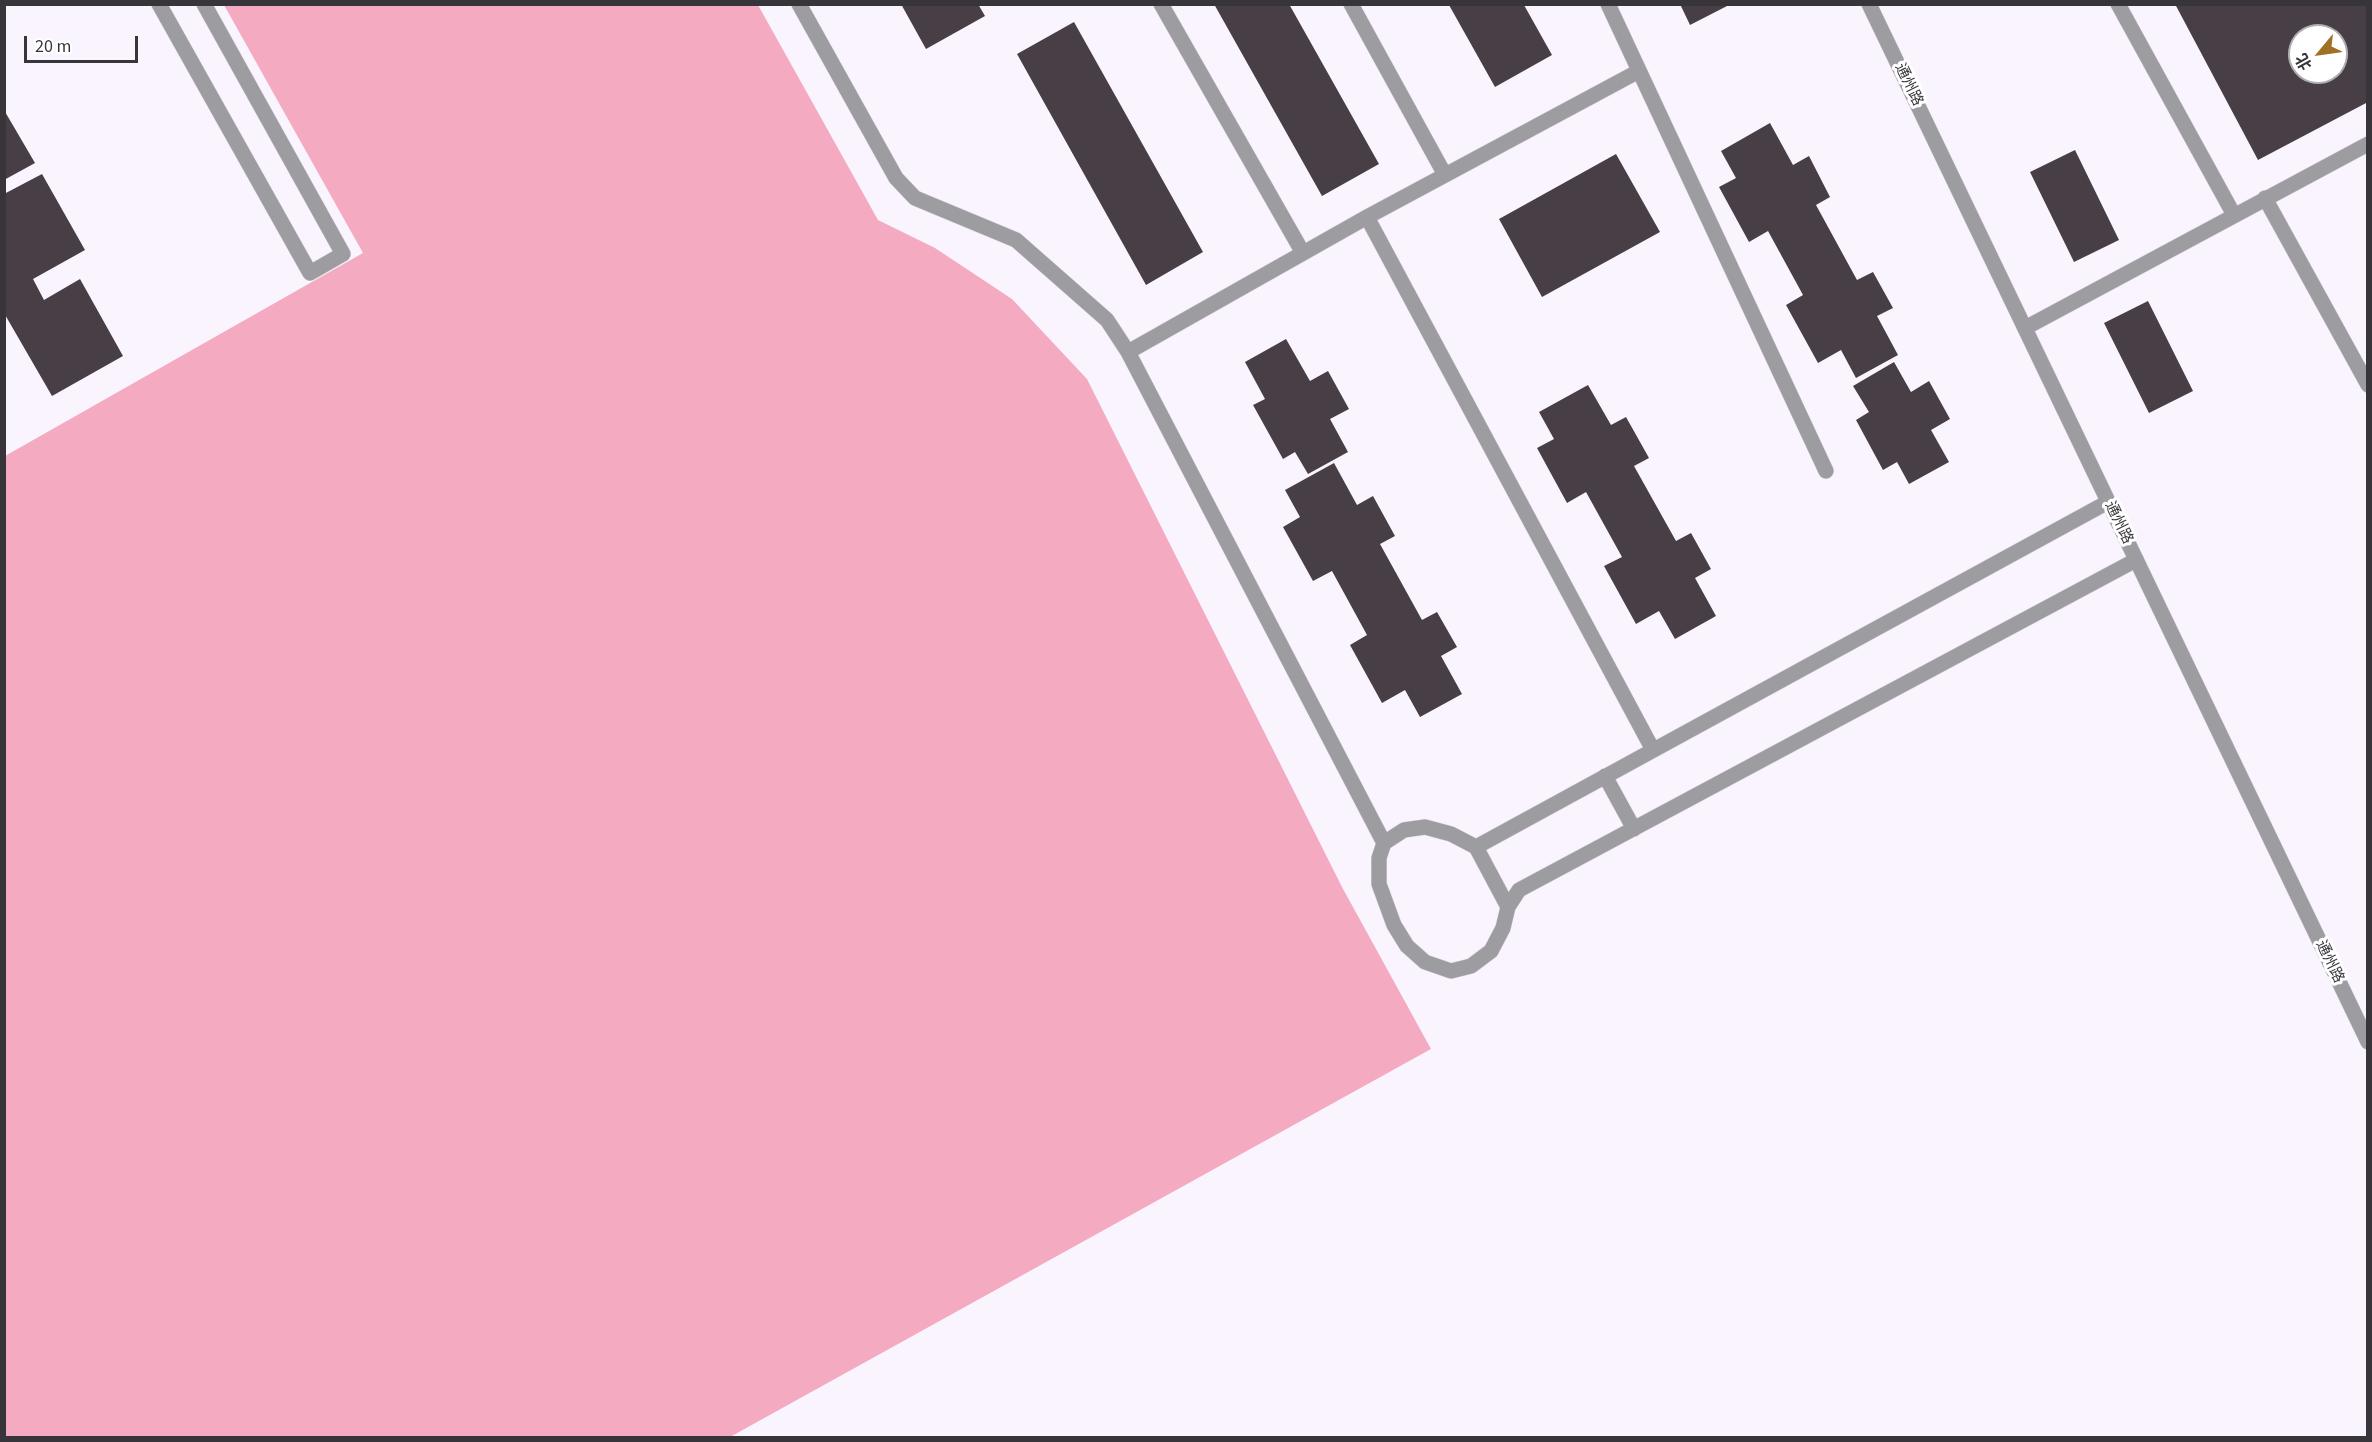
<!DOCTYPE html>
<html>
<head>
<meta charset="utf-8">
<style>
	body { margin:0 }
	#map { position:relative; width:2372px; height:1442px; overflow:hidden; background:#faf4fe; font-family:"Source Sans 3","Noto Sans SC",sans-serif }
	canvas { display:block }
	.frame { position:absolute; inset:0; border:6px solid #373539; pointer-events:none }
	.north { position:absolute; left:2288px; top:24px; width:60px; height:60px; box-sizing:border-box; background:#fff; border:2px solid #afaeb0; border-radius:50%; rotate:241deg; font-size:16px; font-weight:700; line-height:24px; text-align:center; color:#373539 }
	.north::after { content:''; display:block; margin:auto; width:21px; height:27px; background:#a07124; clip-path:polygon(50% 0,100% 100%,50% 72%,0 100%) }
	.scale { position:absolute; left:24px; top:36px; width:114px; height:27px; box-sizing:border-box; border:3px solid #373539; border-top:0; padding-left:8px; font-size:18px; line-height:21px; white-space:nowrap; color:#373539; -webkit-text-stroke:4px #fff; paint-order:stroke }
</style>
</head>
<body>
<div id="map">
<canvas width="2372" height="1442"></canvas>
<div class="frame"></div>
<div class="north">北</div>
<div class="scale">20 m</div>
</div>
<script>
const context = document.querySelector('canvas').getContext('2d');
context.lineJoin = 'round';
function fillPath(path, color) { context.fillStyle = color; context.fill(path, 'evenodd'); }
const shape = rows => new Path2D(rows.map(r => 'M' + r).join(''));
function stroke(path, color, width, dash) { context.strokeStyle = color; context.lineWidth = width; context.lineCap = dash ? 'butt' : 'round'; context.setLineDash(dash || []); context.stroke(path); }
function write(font, color, halo, rows, align = 'center') {
  context.font = font + ' "Source Sans 3","Noto Sans SC",sans-serif'; context.lineWidth = 6; context.setLineDash([]); context.textBaseline = 'middle'; context.strokeStyle = halo; context.fillStyle = color; for (const [text, x, y, turn = 0] of rows) {
    context.save(); context.translate(x, y); context.rotate((+turn || 0) * Math.PI / 180); context.textAlign = isNaN(turn) ? turn : align; if (halo) context.strokeText(text, 0, 0); context.fillText(text, 0, 0); context.restore();
  }
}
const green = shape([
	[224,5,758,5,878,220,935,248,1012,299,1087,379,1342,887,1431,1049,730,1437,5,1437,5,456,363,253]
]);
const building = shape([
	[901,4,978,4,985,16,926,49],
	[1214,4,1289,4,1379,164,1322,196],
	[1680,4,1731,4,1690,25],
	[2175,4,2368,4,2368,102,2258,160],
	[2300,36,2336,36,2336,72,2300,72],
	[1449,5,1524,5,1552,55,1495,87],
	[1074,22,1203,252,1146,285,1017,54],
	[4,110,35,163,4,180],
	[1770,123,1793,165,1809,156,1830,197,1816,205,1857,280,1873,272,1893,308,1877,316,1898,355,1856,378,1841,350,1818,363,1786,305,1803,295,1768,231,1749,242,1719,187,1736,178,1721,151],
	[2075,150,2119,240,2074,262,2030,172],
	[1616,154,1660,232,1542,297,1499,219],
	[42,174,85,250,33,279,44,300,80,279,123,356,52,396,4,313,4,194],
	[2148,301,2193,391,2149,413,2104,323],
	[1286,339,1310,381,1328,371,1349,409,1330,419,1348,452,1308,474,1295,452,1283,459,1253,405,1265,399,1245,362],
	[1894,362,1911,392,1929,381,1950,419,1931,430,1949,462,1909,484,1897,462,1883,470,1856,420,1869,412,1853,386],
	[1588,385,1611,425,1626,417,1649,458,1634,466,1676,541,1691,533,1711,569,1695,578,1716,616,1675,639,1659,611,1636,624,1604,566,1622,557,1586,492,1567,503,1537,448,1554,439,1539,412],
	[1334,463,1357,505,1373,496,1395,536,1380,544,1422,620,1437,612,1457,647,1441,656,1462,694,1420,717,1405,690,1382,703,1350,645,1367,635,1332,571,1313,581,1283,527,1300,517,1285,490]
]);
const service = shape([
	[799,4,896,178,915,198,1016,240,1107,320,1128,352,1384,843],
	[1161,4,1303,253],
	[1351,4,1445,175],
	[1608,4,1826,471],
	[2118,4,2234,215],
	[2265,198,2368,385],
	[1367,217,1653,750],
	[2025,328,2368,144],
	[1128,352,1367,217,1639,71],
	[2108,502,1476,847,1451,834,1425,827,1404,830,1384,843,1379,858,1379,884,1394,925,1407,946,1425,962,1451,971,1471,966,1491,951,1503,928,1508,907,1519,890,2136,560],
	[1605,776,1634,829],
	[1476,847,1508,907]
]);
const minor = shape([
	[159,4,310,273,343,254,204,4]
]);
const tertiary = shape([
	[1869,4,2368,1042]
]);
const streetNames = [
	["通州路",1908,85,64],
	["通州路",2118,523,64],
	["通州路",2329,962,64]
];
fillPath(green, '#f4abc1');
fillPath(building, '#473f45');
stroke(service, '#d7d2db', 16);
stroke(minor, '#d7d2db', 16);
stroke(tertiary, '#d7d2db', 16);
stroke(service, '#9d9da1', 15);
stroke(minor, '#9d9da1', 15);
stroke(tertiary, '#9d9da1', 15);
write('15px', '#373539', '#fff', streetNames);
</script>
</body>
</html>
